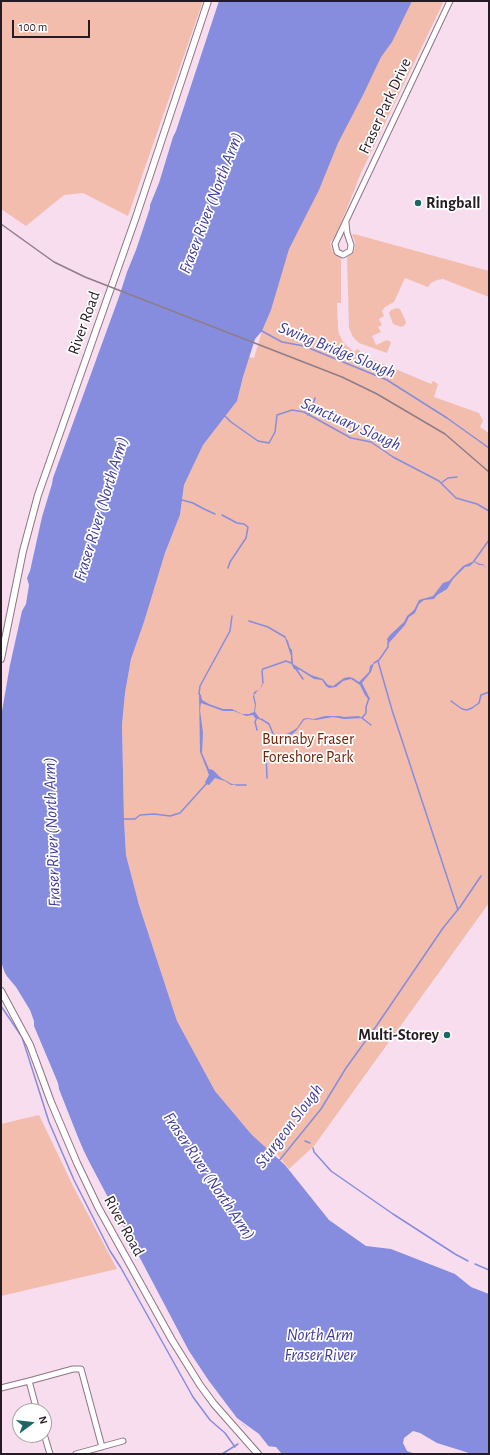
<!DOCTYPE html>
<html>
<head>
<meta charset="utf-8">
<style>
	body { margin:0 }
	#map { position:relative; width:490px; height:1455px; overflow:hidden; background:#f7ddee; font-family:"Alegreya Sans",sans-serif }
	canvas { display:block }
	.frame { position:absolute; inset:0; border:2px solid #251c23; pointer-events:none }
	.north { position:absolute; left:12px; top:1403px; width:40px; height:40px; box-sizing:border-box; background:#fff; border:1px solid #a8a4a7; border-radius:50%; rotate:75deg; font-size:11px; font-weight:700; line-height:16px; text-align:center; color:#251c23 }
	.north::after { content:''; display:block; margin:auto; width:14px; height:18px; background:#1b6864; clip-path:polygon(50% 0,100% 100%,50% 72%,0 100%) }
	.scale { position:absolute; left:12px; top:20px; width:78px; height:18px; box-sizing:border-box; border:2px solid #251c23; border-top:0; padding-left:5px; font-size:12px; line-height:14px; white-space:nowrap; color:#251c23; -webkit-text-stroke:3px #fff; paint-order:stroke }
</style>
</head>
<body>
<div id="map">
<canvas width="490" height="1455"></canvas>
<div class="frame"></div>
<div class="north">N</div>
<div class="scale">100 m</div>
</div>
<script>
const context = document.querySelector('canvas').getContext('2d');
context.lineJoin = 'round';
function fillPath(path, color) { context.fillStyle = color; context.fill(path, 'evenodd'); }
const shape = rows => new Path2D(rows.map(r => 'M' + r).join(''));
function stroke(path, color, width, dash) { context.strokeStyle = color; context.lineWidth = width; context.lineCap = dash ? 'butt' : 'round'; context.setLineDash(dash || []); context.stroke(path); }
function write(font, color, halo, rows, align = 'center') {
  context.font = font + ' "Alegreya Sans",sans-serif'; context.lineWidth = 3.5; context.setLineDash([]); context.textBaseline = 'middle'; context.strokeStyle = halo; context.fillStyle = color; for (const [text, x, y, turn = 0] of rows) {
    context.save(); context.translate(x, y); context.rotate((+turn || 0) * Math.PI / 180); context.textAlign = isNaN(turn) ? turn : align; if (halo) context.strokeText(text, 0, 0); context.fillText(text, 0, 0); context.restore();
  }
}
const green = shape([
	[1,1,203,1,128,216,83,193,64,195,26,226,1,209],
	[399,1,444,1,360,175,337,234,330,243,333,252,341,259,341,303,337,303,338,328,339,334,343,342,354,352,357,349,360,351,360,354,431,384,433,381,438,384,434,397,479,413,483,421,480,427,489,433,489,903,314,1146,289,1169,276,1153,275,1157,252,1135,215,1091,177,1021,139,905,126,855,124,820,122,725,125,693,131,659,144,622,165,553,180,515,184,485,203,445,237,401,243,377,249,357,254,358,262,331,271,310,276,292,273,281],
	[354,234,489,271,489,297,443,279,437,280,431,283,428,287,405,278,394,302,385,307,382,311,384,316,379,319,382,325,378,327,381,332,372,336,376,345,387,340,391,342,387,353,359,343,353,337,349,328,347,257,354,251,355,247,355,242,352,235],
	[397,308,400,309,406,322,405,325,401,327,393,324,389,313,391,310],
	[39,1115,74,1188,117,1269,1,1296,1,1124]
]);
const water = shape([
	[217,1,412,1,392,42,381,57,364,93,338,143,319,190,289,249,271,310,262,331,255,339,243,377,237,401,203,445,184,485,180,515,165,553,144,622,131,659,125,693,122,725,124,820,126,855,139,905,177,1021,215,1091,252,1135,285,1165,329,1220,366,1246,391,1249,455,1274,471,1287,489,1294,489,1454,469,1453,437,1443,420,1433,413,1431,404,1438,403,1443,407,1451,415,1454,282,1454,276,1447,266,1446,257,1435,235,1419,183,1346,117,1224,73,1127,18,996,1,966,1,701,35,532,55,467,104,330],
	[474,561,480,564,483,564,486,568,483,565,479,565,474,562,470,566,465,567,453,579,447,589,437,595,434,599,424,600,419,604,415,613,409,617,405,625,388,644,387,639,390,635,404,622,407,616,414,610,419,600,433,596,443,583,449,581,463,566],
	[284,635,288,641,290,648,292,650,293,664,311,675,323,679,328,685,333,686,344,678,349,677,353,678,359,682,369,672,370,666,374,663,371,672,362,683,370,699,368,699,365,695,360,685,351,679,343,681,336,687,329,688,326,686,322,680,314,679,300,670,294,669,291,663,291,656],
	[263,681,262,686,254,695,256,704,255,712,261,720,255,718,253,715,246,716,234,711,223,711,201,703,200,710,203,733,202,753,209,769,213,770,221,778,232,784,237,785,231,785,225,781,215,778,209,785,206,784,205,782,209,775,200,752,199,693,201,695,202,700,209,704,223,709,232,709,242,714,249,714,254,712,255,705,253,697,254,692,260,689],
	[325,716,340,716,344,717,358,716,363,718,344,719,333,717,316,720,307,719,304,720,296,731,291,735,284,738,273,737,275,734,283,735,289,733,297,728,303,719,306,718,314,719]
]);
const pier = shape([
	[215,1,219,1,176,131,173,137,159,183,150,205,150,208,136,250,127,272,119,297,53,478,52,484,42,517,30,571,27,578,29,585,26,604,22,611,10,665,1,717,1,690,13,630,21,599,33,531,53,467,82,382,120,282,135,233,163,157],
	[1,961,5,974,16,987,30,1010,34,1021,34,1026,58,1083,59,1089,83,1150,189,1351,209,1381,237,1418,259,1434,270,1448,265,1448,256,1436,245,1426,234,1419,226,1410,215,1397,179,1342,116,1225,71,1128,17,997,1,970]
]);
const stream = shape([
	[260,330,282,342,304,346,387,380,447,418,489,448],
	[224,415,231,422,258,441,269,443,275,432,277,415,292,410,304,412,351,438,371,442,393,457,439,481,456,498,477,504,489,511],
	[308,415,313,410,314,401,315,398],
	[441,483,448,478,457,477],
	[182,500,193,503,204,509,215,514],
	[222,515,237,523,244,524,248,527,246,538,230,562,228,568],
	[474,561,489,540],
	[249,621,268,627,285,637],
	[378,661,392,710,458,910],
	[374,663,379,660,388,647,388,643],
	[296,669,303,679],
	[263,683,262,671,263,669,286,661,291,663],
	[199,694,200,686,230,631,232,616],
	[451,701,462,709,467,710,472,708,479,703,481,695,489,692],
	[257,717,255,722,257,730],
	[362,718,366,713,366,707,369,698],
	[362,718,371,725],
	[261,719,269,724,274,736],
	[269,745,272,738,275,735],
	[266,754,267,778],
	[236,785,246,785],
	[122,819,135,819,140,815,154,814,170,816,180,813,207,783],
	[1,1006,22,1037,49,1122,74,1180,110,1251,121,1268,193,1397,210,1420,225,1433,235,1447],
	[305,1141,310,1143],
	[313,1148,314,1152,331,1171,393,1214,455,1254,468,1261],
	[278,1162,321,1109,346,1068,377,1025,443,928,460,907,481,876],
	[475,1264,489,1270],
	[222,1454,238,1444]
]);
const minor = shape([
	[346,223,347,233,351,245,350,251,343,255,337,252,335,244,450,1],
	[1,1388,29,1381],
	[37,1411,29,1381,73,1369,81,1369,102,1447],
	[44,1434,50,1454],
	[76,1454,123,1441]
]);
const tertiary = shape([
	[1,659,23,551,38,495,136,217,208,1],
	[1,991,30,1045,51,1102,77,1163,98,1207,123,1252,172,1340,200,1385,214,1404,258,1454]
]);
const rail = shape([
	[1,224,54,262,85,277,342,377,377,394,445,434,489,472]
]);
const markers = [
	[418,203,4,"#1b6864"],
	[447,1035,4,"#1b6864"]
];
const streetNames = [
	["Fraser Park Drive",385,106,-65],
	["River Road",84,323,-70],
	["River Road",124,1226,61]
];
const poiNames = [
	["Ringball",426,203],
	["Multi-Storey",439,1035,"right"]
];
const parkNames = [
	["Burnaby Fraser",308,739],
	["Foreshore Park",308,757]
];
const waterNames = [
	["Fraser River (North Arm)",211,203,-69],
	["Swing Bridge Slough",337,350,22],
	["Sanctuary Slough",351,424,24],
	["Fraser River (North Arm)",101,509,-73],
	["Fraser River (North Arm)",52,832,-92],
	["Sturgeon Slough",289,1126,-53],
	["Fraser River (North Arm)",209,1176,56],
	["North Arm",320,1335],
	["Fraser River",320,1355]
];
fillPath(green, '#f3bdad');
fillPath(water, '#868cde');
fillPath(pier, '#f7ddee');
stroke(stream, '#868cde', 1.5);
stroke(minor, '#8c7585', 7);
stroke(tertiary, '#8c7585', 8);
stroke(minor, '#fff', 5);
stroke(tertiary, '#fff', 6);
stroke(rail, '#8e7d89', 1.5);
for (const [x, y, r, color] of markers) { const dot = new Path2D(); dot.arc(x, y, r, 0, 2 * Math.PI); context.fillStyle = color; context.fill(dot); stroke(dot, '#fff', 1.5); }
write('16px', '#251c23', '#fff', streetNames);
write('bold 16px', '#251c23', '#fff', poiNames, 'left');
write('16px', '#742206', '#fff', parkNames);
write('italic 17px', '#3e3a9a', '#fff', waterNames);
</script>
</body>
</html>
